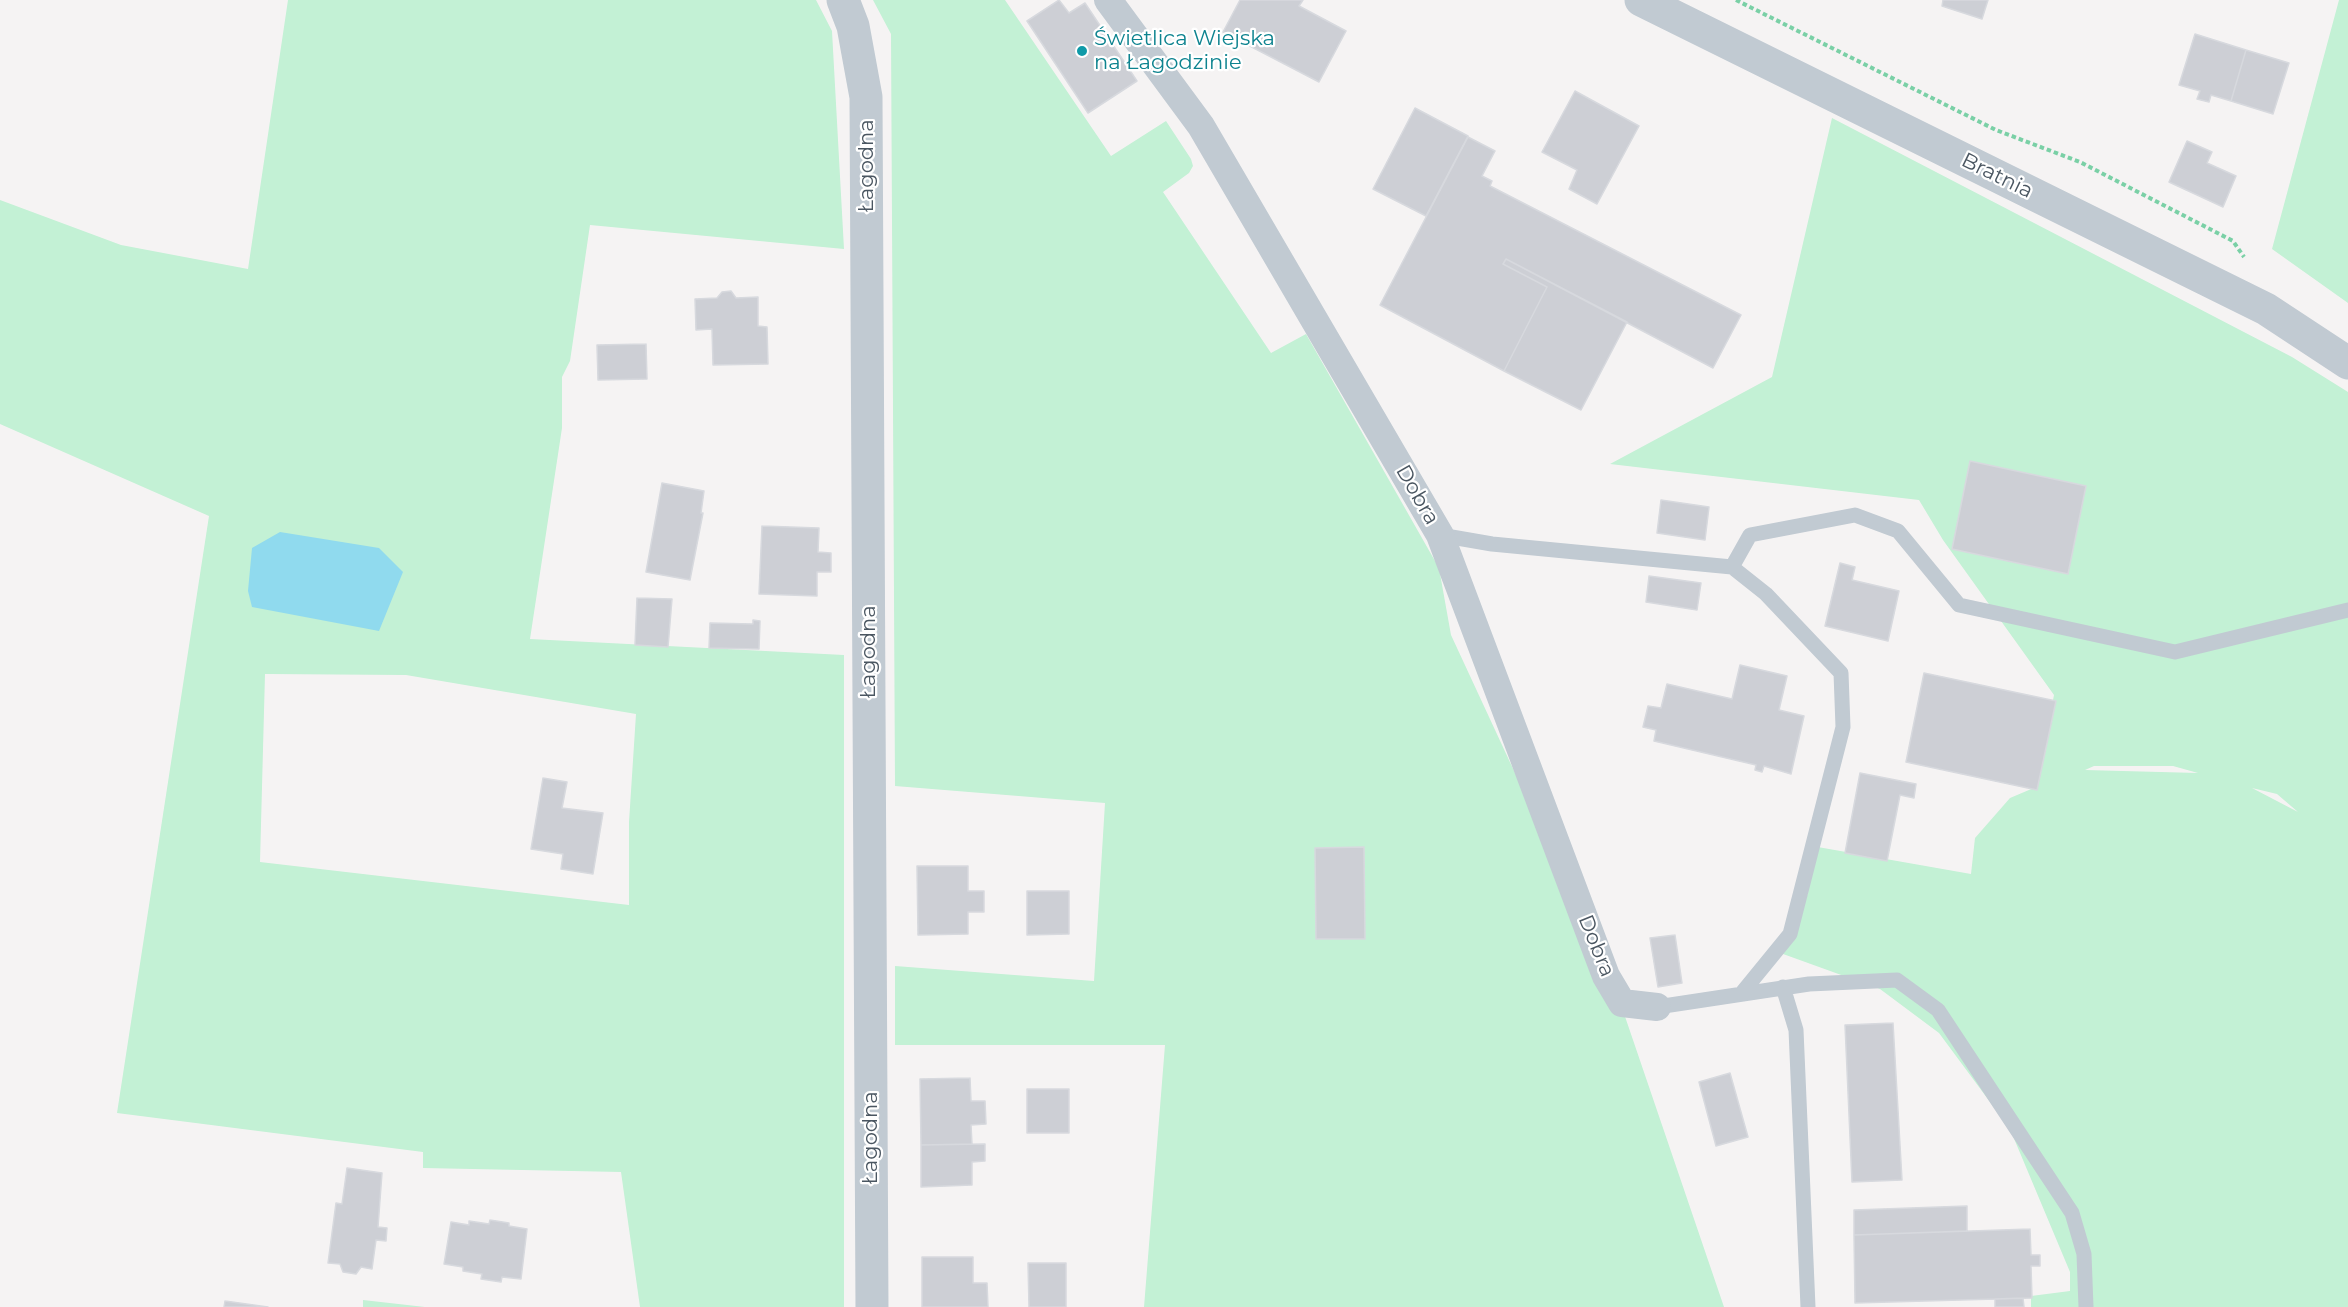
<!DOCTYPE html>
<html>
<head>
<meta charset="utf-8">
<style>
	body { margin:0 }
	canvas { display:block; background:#f5f3f3 }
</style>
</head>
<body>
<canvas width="2348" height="1307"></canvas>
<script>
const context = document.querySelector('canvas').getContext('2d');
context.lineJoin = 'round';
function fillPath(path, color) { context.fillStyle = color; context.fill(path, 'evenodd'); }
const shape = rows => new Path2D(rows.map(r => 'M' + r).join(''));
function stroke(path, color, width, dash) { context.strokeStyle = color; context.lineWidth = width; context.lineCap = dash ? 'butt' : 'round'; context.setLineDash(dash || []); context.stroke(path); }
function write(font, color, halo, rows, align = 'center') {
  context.font = font + ' Montserrat,sans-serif'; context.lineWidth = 4.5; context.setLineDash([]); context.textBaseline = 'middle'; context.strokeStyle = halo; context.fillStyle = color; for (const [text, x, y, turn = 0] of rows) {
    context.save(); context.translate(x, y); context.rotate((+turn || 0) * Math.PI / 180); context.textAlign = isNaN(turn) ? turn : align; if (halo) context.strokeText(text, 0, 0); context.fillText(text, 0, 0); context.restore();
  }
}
const green = shape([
	[288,0,816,0,832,31,844,249,590,225,570,361,562,377,562,428,530,639,844,655,844,1307,640,1307,621,1172,423,1168,423,1152,117,1113,209,516,0,424,0,200,121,245,248,269],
	[265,674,406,675,636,714,629,822,629,905,260,862],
	[873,0,1005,0,1111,156,1166,121,1191,159,1193,166,1189,173,1163,192,1271,353,1306,334,1439,568,1451,635,1617,993,1724,1307,1144,1307,1165,1045,895,1045,895,966,1094,981,1105,803,895,786,891,34],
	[2339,0,2348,0,2348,303,2272,249],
	[1832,118,2292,357,2348,392,2348,1307,2031,1307,2031,1296,2070,1291,2070,1272,2010,1129,1939,1033,1880,989,1772,950,1808,894,1812,846,1971,874,1975,838,2010,798,2036,787,2054,695,1943,540,1919,500,1610,464,1772,377],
	[2094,766,2173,766,2198,773,2085,770],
	[2252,788,2277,794,2298,812],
	[363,1300,425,1307,363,1307]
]);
const water = shape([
	[280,532,379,548,403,572,379,631,252,607,248,591,252,548]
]);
const building = shape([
	[1059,0,1069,13,1085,3,1137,81,1088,113,1027,21,1059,0],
	[1240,0,1303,0,1299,6,1346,31,1319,82,1223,32,1240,0],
	[1943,0,1988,0,1982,19,1942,6,1943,0],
	[2195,34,2246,50,2231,101,2211,95,2209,102,2197,99,2200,91,2179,85,2195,34],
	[2246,50,2289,63,2273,114,2231,101,2246,50],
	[1575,91,1639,126,1597,204,1569,189,1577,170,1542,152,1575,91],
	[1415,108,1468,136,1426,216,1373,189,1415,108],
	[1468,137,1495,151,1482,176,1492,181,1490,186,1741,315,1713,368,1506,259,1503,264,1547,287,1504,371,1380,305,1468,137],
	[2187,141,2212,152,2207,163,2236,176,2223,207,2169,182,2187,141],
	[1506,259,1627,322,1581,410,1504,371,1547,287,1503,264,1506,259],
	[731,291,736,298,758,297,758,326,767,327,768,364,713,365,712,329,696,330,695,299,717,298,722,292,731,291],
	[646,344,647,379,598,380,597,345,646,344],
	[1970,461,2086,486,2068,574,1952,549,1970,461],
	[662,483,704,491,701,513,703,513,690,580,646,572,662,483],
	[1661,500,1709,507,1705,540,1657,533,1661,500],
	[762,526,819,528,818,552,831,553,831,572,817,572,817,596,759,594,762,526],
	[1840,563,1855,567,1852,580,1899,591,1888,641,1825,626,1840,563],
	[1649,576,1701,583,1697,610,1646,602,1649,576],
	[637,598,672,599,668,647,635,645,637,598],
	[753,620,760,621,759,649,709,648,710,623,753,624,753,620],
	[1740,665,1787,676,1779,710,1804,716,1791,774,1764,766,1762,772,1755,770,1756,765,1654,741,1656,730,1643,727,1648,706,1661,708,1667,684,1732,699,1740,665],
	[1924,673,2056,701,2037,790,1906,762,1924,673],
	[1860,773,1916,784,1914,798,1900,795,1887,861,1845,853,1860,773],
	[543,778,567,782,562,808,603,813,593,874,561,869,563,854,531,849,543,778],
	[1364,847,1365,939,1316,939,1315,848,1364,847],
	[917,866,968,866,968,891,984,891,984,912,968,912,968,934,918,935,917,866],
	[1027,891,1069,891,1069,934,1027,935,1027,891],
	[1675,935,1682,983,1658,987,1650,938,1675,935],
	[1893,1023,1902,1180,1852,1182,1845,1025,1893,1023],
	[1730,1073,1748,1137,1716,1146,1699,1082,1730,1073],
	[970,1078,971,1101,985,1101,986,1124,971,1125,972,1144,921,1145,920,1079,970,1078],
	[1027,1089,1069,1089,1069,1133,1027,1133,1027,1089],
	[985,1144,985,1161,972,1162,972,1185,921,1187,921,1145,985,1144],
	[347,1168,382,1173,378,1227,387,1228,386,1241,376,1240,372,1269,361,1267,356,1274,343,1272,340,1264,328,1263,336,1203,342,1204,347,1168],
	[1967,1206,1967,1231,1854,1235,1854,1210,1967,1206],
	[490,1220,509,1223,509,1226,527,1229,521,1279,502,1277,501,1282,481,1279,482,1274,463,1271,463,1267,444,1264,451,1222,469,1225,469,1221,489,1224,490,1220],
	[2030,1229,2031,1255,2040,1255,2040,1266,2031,1266,2032,1298,1855,1303,1854,1235,2030,1229],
	[922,1257,973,1257,973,1283,987,1283,988,1307,922,1307,922,1257],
	[1028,1263,1066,1263,1066,1307,1029,1307,1028,1263],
	[2023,1298,2024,1307,1995,1307,1995,1299,2023,1298],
	[225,1301,268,1307,224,1307,225,1301]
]);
const path = shape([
	[1736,0,1996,130,2080,162,2233,241,2244,257]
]);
const service = shape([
	[1440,535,1492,544,1732,567,1766,594,1841,673,1843,727,1790,934,1741,994],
	[1732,567,1750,535,1855,515,1898,531,1959,605,2175,652,2348,610],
	[1783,987,1796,1030,1808,1307],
	[1657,1007,1809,984,1897,980,1938,1010,2072,1213,2084,1254,2086,1307]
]);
const minor = shape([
	[1108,0,1201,126,1440,535,1606,976,1622,1003,1657,1007]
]);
const tertiary = shape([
	[843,0,853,26,866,97,872,1307],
	[1641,0,2266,309,2348,363]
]);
const markers = [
	[1082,51,6,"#0f9aa8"]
];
const cultureNames = [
	["Świetlica Wiejska",1094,39],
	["na Łagodzinie",1094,63]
];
const streetNames = [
	["Łagodna",867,166,-90],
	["Bratnia",1997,176,26],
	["Dobra",1417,495,60],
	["Łagodna",869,652,-90],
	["Dobra",1596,946,68],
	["Łagodna",871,1138,-90]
];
fillPath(green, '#c3f1d5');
fillPath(water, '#90daee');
fillPath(building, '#cdcfd5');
stroke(building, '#d7d9de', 1.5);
stroke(path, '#7ad0a6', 4, [4.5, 3]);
stroke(service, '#c1cad2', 15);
stroke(minor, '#c1cad2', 28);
stroke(tertiary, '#c1cad2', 33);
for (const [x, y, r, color] of markers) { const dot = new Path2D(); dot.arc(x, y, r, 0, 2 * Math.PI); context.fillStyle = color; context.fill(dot); stroke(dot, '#fff', 2); }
write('21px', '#0d838f', '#fff', cultureNames, 'left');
write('21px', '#4a5661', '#fff', streetNames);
</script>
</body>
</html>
